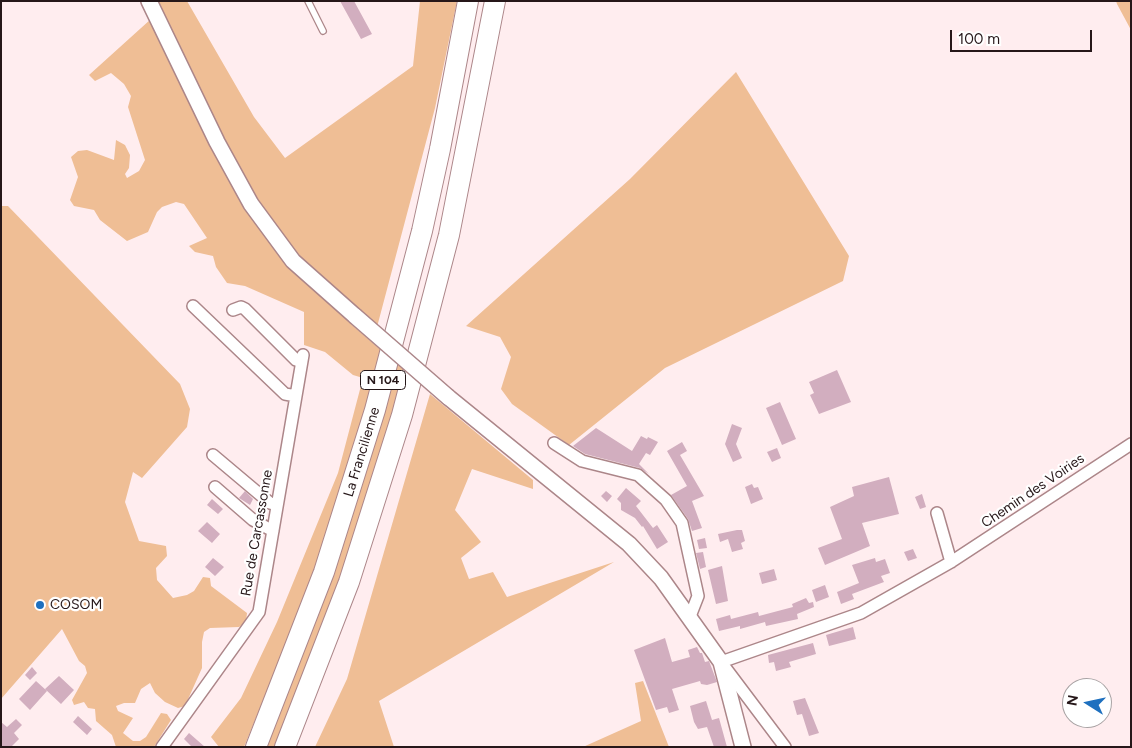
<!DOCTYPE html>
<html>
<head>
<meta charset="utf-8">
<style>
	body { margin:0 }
	#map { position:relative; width:1132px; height:748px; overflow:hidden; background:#ffedef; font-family:Figtree,sans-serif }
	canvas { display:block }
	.frame { position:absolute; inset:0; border:2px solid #261719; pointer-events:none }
	.north { position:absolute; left:1062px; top:678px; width:50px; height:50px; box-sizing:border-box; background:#fff; border:1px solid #a8a2a3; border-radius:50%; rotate:280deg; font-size:14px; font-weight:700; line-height:20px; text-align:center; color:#261719 }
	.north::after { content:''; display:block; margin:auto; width:18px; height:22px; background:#1e70bf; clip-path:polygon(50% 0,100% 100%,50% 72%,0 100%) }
	.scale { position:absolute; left:950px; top:30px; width:142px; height:22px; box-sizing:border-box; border:2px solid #261719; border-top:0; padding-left:6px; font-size:15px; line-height:18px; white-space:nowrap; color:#261719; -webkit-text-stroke:4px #fff; paint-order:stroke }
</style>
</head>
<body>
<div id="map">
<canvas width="1132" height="748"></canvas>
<div class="frame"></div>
<div class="north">N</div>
<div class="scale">100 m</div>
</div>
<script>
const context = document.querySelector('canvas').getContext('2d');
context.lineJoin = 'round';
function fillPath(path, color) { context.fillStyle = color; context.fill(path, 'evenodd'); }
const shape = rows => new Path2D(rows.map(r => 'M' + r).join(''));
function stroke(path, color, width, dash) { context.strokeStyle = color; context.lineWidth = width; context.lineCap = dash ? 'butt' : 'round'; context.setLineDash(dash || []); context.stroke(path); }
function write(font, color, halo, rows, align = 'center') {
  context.font = font + ' Figtree,sans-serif'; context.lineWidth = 4.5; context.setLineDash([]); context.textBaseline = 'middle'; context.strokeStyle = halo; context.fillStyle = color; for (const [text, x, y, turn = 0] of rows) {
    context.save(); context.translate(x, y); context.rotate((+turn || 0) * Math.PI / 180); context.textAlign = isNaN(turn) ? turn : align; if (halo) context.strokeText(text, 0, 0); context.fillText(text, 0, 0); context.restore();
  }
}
const green = shape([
	[143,1,187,1,254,117,285,158,413,66,420,1,457,1,435,108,377,327,355,316,351,324,382,351,322,549,300,611,244,747,219,747,211,737,241,698,277,622,338,473,363,378,353,375,325,352,304,345,304,312,245,286,227,283,216,267,213,256,195,252,189,246,207,238,184,204,176,202,162,207,157,212,148,232,127,241,100,220,94,210,74,206,70,200,78,177,71,157,78,151,87,150,114,160,116,140,125,145,130,155,129,168,125,174,127,178,139,171,145,160,128,107,131,96,124,84,111,73,95,81,89,75,151,19],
	[1116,1,1131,1,1131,30,1117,4],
	[736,72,849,256,843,281,665,368,569,445,512,404,501,389,511,357,500,337,466,326,630,179],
	[1,206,8,206,180,384,190,409,187,427,142,478,133,472,125,502,139,541,166,546,167,556,156,568,157,580,173,598,187,595,194,591,203,577,210,578,211,586,247,613,246,622,239,627,210,628,204,632,202,642,202,668,185,706,178,708,165,702,155,693,150,683,141,689,135,703,124,703,116,706,118,711,133,718,123,733,133,741,140,741,146,737,161,713,167,714,171,720,154,747,116,747,112,735,96,721,95,709,88,708,84,702,74,705,72,700,87,673,85,666,79,661,62,629,1,699],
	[395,362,409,374,351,562,279,747,262,747],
	[430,394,533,480,533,489,472,469,455,510,481,542,461,558,469,579,493,572,507,597,614,562,379,701,394,747,315,747,347,679],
	[643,681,669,747,583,747,641,721,635,683]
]);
const building = shape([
	[340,1,354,1,372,34,361,39],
	[837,370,851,402,819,414,810,395,814,393,809,382],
	[780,402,796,439,782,445,766,408],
	[732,424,742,428,736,444,742,458,733,462,725,444],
	[596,428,632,451,641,436,647,439,648,437,658,442,650,455,646,453,639,464,649,474,640,468,585,454,573,446],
	[682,442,687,451,680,455,704,496,692,501,702,528,692,531,688,519,671,495,687,486,667,451],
	[777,448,781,458,772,462,767,452],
	[889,477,899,514,862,523,870,546,825,565,818,548,842,539,830,507,854,496,852,487],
	[752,484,754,488,758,487,763,499,751,504,745,487],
	[626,488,641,501,636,506,653,528,657,525,668,542,657,549,643,526,642,527,635,518,621,510,621,503,617,499],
	[245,491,253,499,250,505,239,498],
	[606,491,612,496,607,502,601,496],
	[922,494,926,507,920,509,915,497],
	[212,499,223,509,218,514,207,505],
	[207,522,220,534,212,543,198,531],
	[737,530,742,530,745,541,741,543,743,549,732,552,728,539,720,542,718,534],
	[705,538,707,548,699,549,697,540],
	[913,549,917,558,908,561,904,552],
	[703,552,706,567,700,569,696,553],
	[213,558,224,567,215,576,205,567],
	[875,558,876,562,885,559,890,573,881,576,884,582,852,594,854,599,841,604,837,592,859,583,852,565],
	[722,566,728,601,716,604,708,570],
	[774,569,777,580,762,584,759,573],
	[825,585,829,597,816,602,812,590],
	[806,598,809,603,813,602,814,607,797,614,798,619,766,626,765,622,740,629,740,626,719,631,716,619,730,615,731,619,758,612,759,616,793,607,792,604],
	[853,627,856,639,829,646,826,635],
	[665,638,672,662,690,657,688,650,697,647,700,653,702,653,705,662,709,661,717,682,707,685,701,684,700,681,672,689,679,710,669,713,667,707,656,710,634,650],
	[813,643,816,654,789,662,791,667,776,671,774,662,769,663,768,655],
	[32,667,37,673,30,680,25,675],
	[59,676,74,690,61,704,45,689],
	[36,681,47,691,30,710,19,699],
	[805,698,819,733,809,736,802,714,797,715,793,701],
	[706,701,712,720,719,718,727,747,714,747,707,727,698,729,694,722,690,706],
	[78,716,92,729,87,735,73,722],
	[16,719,22,725,14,733,19,739,11,747,1,747,1,722,7,727],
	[189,733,205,747,192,747,184,739]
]);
const lane = shape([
	[308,1,323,31]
]);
const street = shape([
	[193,306,285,394,296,396],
	[233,310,241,307,245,309,296,360,301,362],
	[554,443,582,461,638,475,666,500,682,523,698,596,689,619],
	[213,455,270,503,277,505],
	[215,487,253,520,273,531],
	[937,513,951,562],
	[162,747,259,612,303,355],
	[785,747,721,662,861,613,951,562,1131,444]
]);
const secondary = shape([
	[149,1,217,142,251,204,293,261,355,316],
	[448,397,629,544,661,578,721,662,743,747]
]);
const highway = shape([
	[256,747,324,572,375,410,422,231,440,149,468,1],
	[285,747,349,582,402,415,449,235,495,1]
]);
const secondaryBridge = shape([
	[355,316,448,397]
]);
const markers = [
	[40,605,5,"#1e70bf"]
];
const shields = [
	[383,380,45]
];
const shieldNames = [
	["N 104",383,380]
];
const streetNames = [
	["La Francilienne",362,452,-73],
	["Chemin des Voiries",1033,491,-34],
	["Rue de Carcassonne",257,533,-80]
];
const poiNames = [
	["COSOM",50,605]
];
fillPath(green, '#efbe95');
fillPath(building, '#d2aebf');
stroke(lane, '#ac8689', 8);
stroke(street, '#ac8689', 14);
stroke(secondary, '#ac8689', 18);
stroke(highway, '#ac8689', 22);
stroke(lane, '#fff', 5.5);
stroke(street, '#fff', 11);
stroke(secondary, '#fff', 15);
stroke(highway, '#fff', 20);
stroke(secondaryBridge, '#ac8689', 18, []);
stroke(secondaryBridge, '#fff', 15);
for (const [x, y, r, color] of markers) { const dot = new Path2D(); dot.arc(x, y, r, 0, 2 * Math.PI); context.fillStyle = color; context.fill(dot); stroke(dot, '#fff', 2); }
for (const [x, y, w] of shields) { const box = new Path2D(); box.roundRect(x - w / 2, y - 9.5, w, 19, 4); context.fillStyle = '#fff'; context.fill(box); stroke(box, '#261719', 1); }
write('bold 12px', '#261719', null, shieldNames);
write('14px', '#261719', '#fff', streetNames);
write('14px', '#261719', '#fff', poiNames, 'left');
</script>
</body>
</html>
